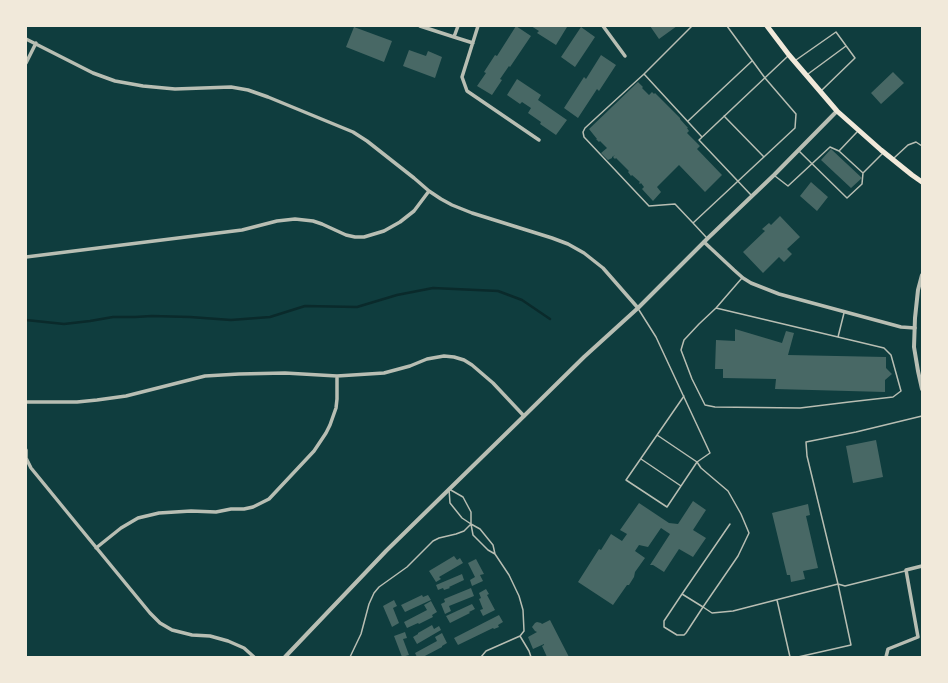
<!DOCTYPE html>
<html>
<head>
<meta charset="utf-8">
<style>
	body { margin:0 }
	#map { position:relative; width:948px; height:683px; overflow:hidden; background:#0f3d3e; font-family:Poppins,sans-serif }
	canvas { display:block }
	.frame { position:absolute; inset:0; border:27px solid #f1e9da; pointer-events:none }
</style>
</head>
<body>
<div id="map">
<canvas width="948" height="683"></canvas>
<div class="frame"></div>
</div>
<script>
const context = document.querySelector('canvas').getContext('2d');
context.lineJoin = 'round';
const shape = rows => new Path2D(rows.map(r => 'M' + r).join(''));
function stroke(path, color, width, dash) { context.strokeStyle = color; context.lineWidth = width; context.lineCap = dash ? 'butt' : 'round'; context.setLineDash(dash || []); context.stroke(path); }
function fillPath(path, color) { context.fillStyle = color; context.fill(path, 'evenodd'); }
const stream = shape([
	[26,320,64,324,90,321,113,317,135,317,152,316,190,317,231,320,270,317,305,306,357,307,397,295,433,288,498,291,522,300,550,319]
]);
const building = shape([
	[516,26,531,36,510,67,509,66,500,79,502,80,492,95,477,86,486,73,484,72,495,55,497,56],
	[531,26,565,26,567,27,556,45,537,33,539,31],
	[650,26,677,26,659,39],
	[354,27,392,41,384,62,346,47],
	[581,27,595,37,575,67,561,57],
	[409,50,426,56,428,51,442,57,435,78,403,66],
	[601,55,616,65,599,91,597,89,578,118,564,108,584,77,586,79],
	[893,72,904,83,881,104,871,93],
	[517,79,541,95,538,100,567,120,556,135,540,124,541,122,528,113,531,108,522,102,520,104,507,95],
	[638,82,643,87,642,88,649,95,652,92,654,94,655,93,680,118,680,119,688,128,687,128,689,131,687,133,700,146,697,149,722,175,705,192,679,165,657,187,661,192,653,201,642,189,644,187,641,183,640,184,639,183,640,182,632,175,631,176,628,172,629,171,616,158,615,159,613,157,615,155,612,157,612,158,608,160,601,153,607,148,600,141,599,142,596,139,597,139,589,129],
	[831,149,862,178,851,188,821,160],
	[811,182,828,197,817,211,800,196],
	[780,216,800,237,787,249,792,254,784,262,779,257,763,273,743,252,765,231,762,229,769,223,771,225],
	[735,329,782,343,786,331,794,333,788,355,886,357,886,368,892,374,885,380,885,392,775,389,776,379,723,378,723,369,715,369,716,340,735,341],
	[876,440,883,477,853,483,846,446],
	[693,501,706,510,693,530,706,538,693,557,679,549,664,572,653,565,650,565,670,534,661,528,648,547,639,545,635,551,645,558,635,572,634,577,629,585,627,585,613,605,578,582,599,549,601,550,611,534,622,541,627,534,620,530,639,503,669,523,678,524],
	[808,504,810,515,806,516,818,568,803,571,805,579,791,582,790,575,787,575,772,513],
	[454,556,457,560,460,558,463,563,439,577,441,579,436,582,429,571],
	[476,559,484,574,480,575,483,581,472,586,470,580,475,577,468,563],
	[462,574,464,580,449,587,450,588,444,590,443,588,438,590,436,585],
	[471,588,474,596,449,606,451,611,445,614,441,604,445,602,444,599],
	[486,589,489,594,487,595,495,610,483,616,480,610,483,609,479,599,481,598,479,593],
	[422,595,423,597,428,595,431,600,405,612,401,605],
	[394,600,397,606,393,608,399,623,392,627,383,606],
	[431,601,437,612,432,615,433,617,419,624,418,623,407,628,404,622,427,610,424,605],
	[472,604,475,609,469,612,470,613,450,623,446,616],
	[499,615,503,622,498,625,499,627,494,629,493,628,458,645,454,638],
	[550,620,569,657,547,657,542,646,544,645,544,644,533,649,528,637,537,632,535,631,532,627,535,623,537,622,541,623,542,624],
	[432,625,434,629,439,626,441,630,417,644,413,637,418,634,418,633],
	[405,632,407,638,403,639,409,655,402,657,394,636],
	[442,633,447,643,442,646,442,647,423,657,417,657,415,653,437,641,435,637]
]);
const service = shape([
	[692,26,644,74,702,137],
	[796,60,836,32,855,58,822,90],
	[644,74,585,128,583,132,584,137,649,206,675,204,693,223],
	[808,74,846,46],
	[724,116,764,157],
	[688,121,752,61],
	[857,132,839,151,863,173,882,154],
	[799,151,847,198,862,184,863,173],
	[894,158,908,145,916,142,922,146],
	[775,176,788,186,830,147,839,151],
	[751,195,699,140,788,56],
	[706,237,693,223,795,128,796,114,765,78,727,26],
	[742,278,716,308,838,337,844,313],
	[716,308,699,324,684,340,681,350,692,379,705,405,715,407,800,408,849,402,893,397,901,391,891,355,884,348,838,337],
	[639,310,656,337,710,453,697,462,701,468,728,491,741,514,749,533,738,556,703,607,712,613,733,611,838,584,851,645,798,657],
	[657,435,697,462,667,507,626,480,684,396],
	[641,459,681,486],
	[449,489,463,497,471,512,471,524,462,518,450,503,449,489],
	[471,524,480,529,493,545,495,554,488,550,473,535,471,524],
	[905,571,845,586,838,584,807,456,806,442,856,432,922,416],
	[682,594,664,621,664,627,677,635,684,635,686,633,703,607,682,594,730,524],
	[777,600,790,657],
	[520,636,529,651,531,657],
	[350,657,361,634,369,604,374,593,379,587,407,567,433,541,439,538,456,534,464,531,471,524],
	[481,657,486,651,520,636,524,631,523,610,519,596,509,575,495,554]
]);
const minor = shape([
	[420,26,454,37],
	[458,26,454,37,473,43],
	[478,26,462,77,467,91,539,140],
	[603,26,625,56],
	[26,39,93,73,115,81,143,86,175,89,231,87,248,90,268,97,353,132,367,141,414,178,429,191,441,199,452,205,472,213,552,238,568,244,584,253,603,268,638,308],
	[26,63,36,43],
	[704,242,734,270,743,278,751,283,779,294,901,327,915,328],
	[26,257,242,230,277,221,295,219,313,221,322,224,346,235,355,237,364,237,384,231,400,222,414,211,429,191],
	[26,402,77,402,97,400,126,396,205,376,239,374,285,373,337,376,384,373,410,366,427,359,444,356,454,357,464,360,472,365,493,383,524,416],
	[26,450,26,458,31,468,76,523,150,613,160,623,172,630,192,635,210,636,228,641,244,648,254,657],
	[96,548,121,528,138,518,159,513,191,511,216,512,231,509,244,509,253,507,269,499,314,451,326,433,330,425,336,408,337,399,337,376],
	[886,657,888,649,918,637,906,570,922,566]
]);
const tertiary = shape([
	[922,275,918,290,915,318,914,347,918,371,922,389],
	[285,657,386,551,524,416,584,357,638,308,708,238,774,175,837,111]
]);
const secondary = shape([
	[767,26,789,55,837,111,881,150,912,175,922,182]
]);
stroke(stream, '#0a2a2b', 2.5);
fillPath(building, '#486865');
stroke(service, '#b8beb3', 1.5);
stroke(minor, '#b8beb3', 3.5);
stroke(tertiary, '#b8beb3', 4);
stroke(secondary, '#f1e9da', 5);
</script>
</body>
</html>
